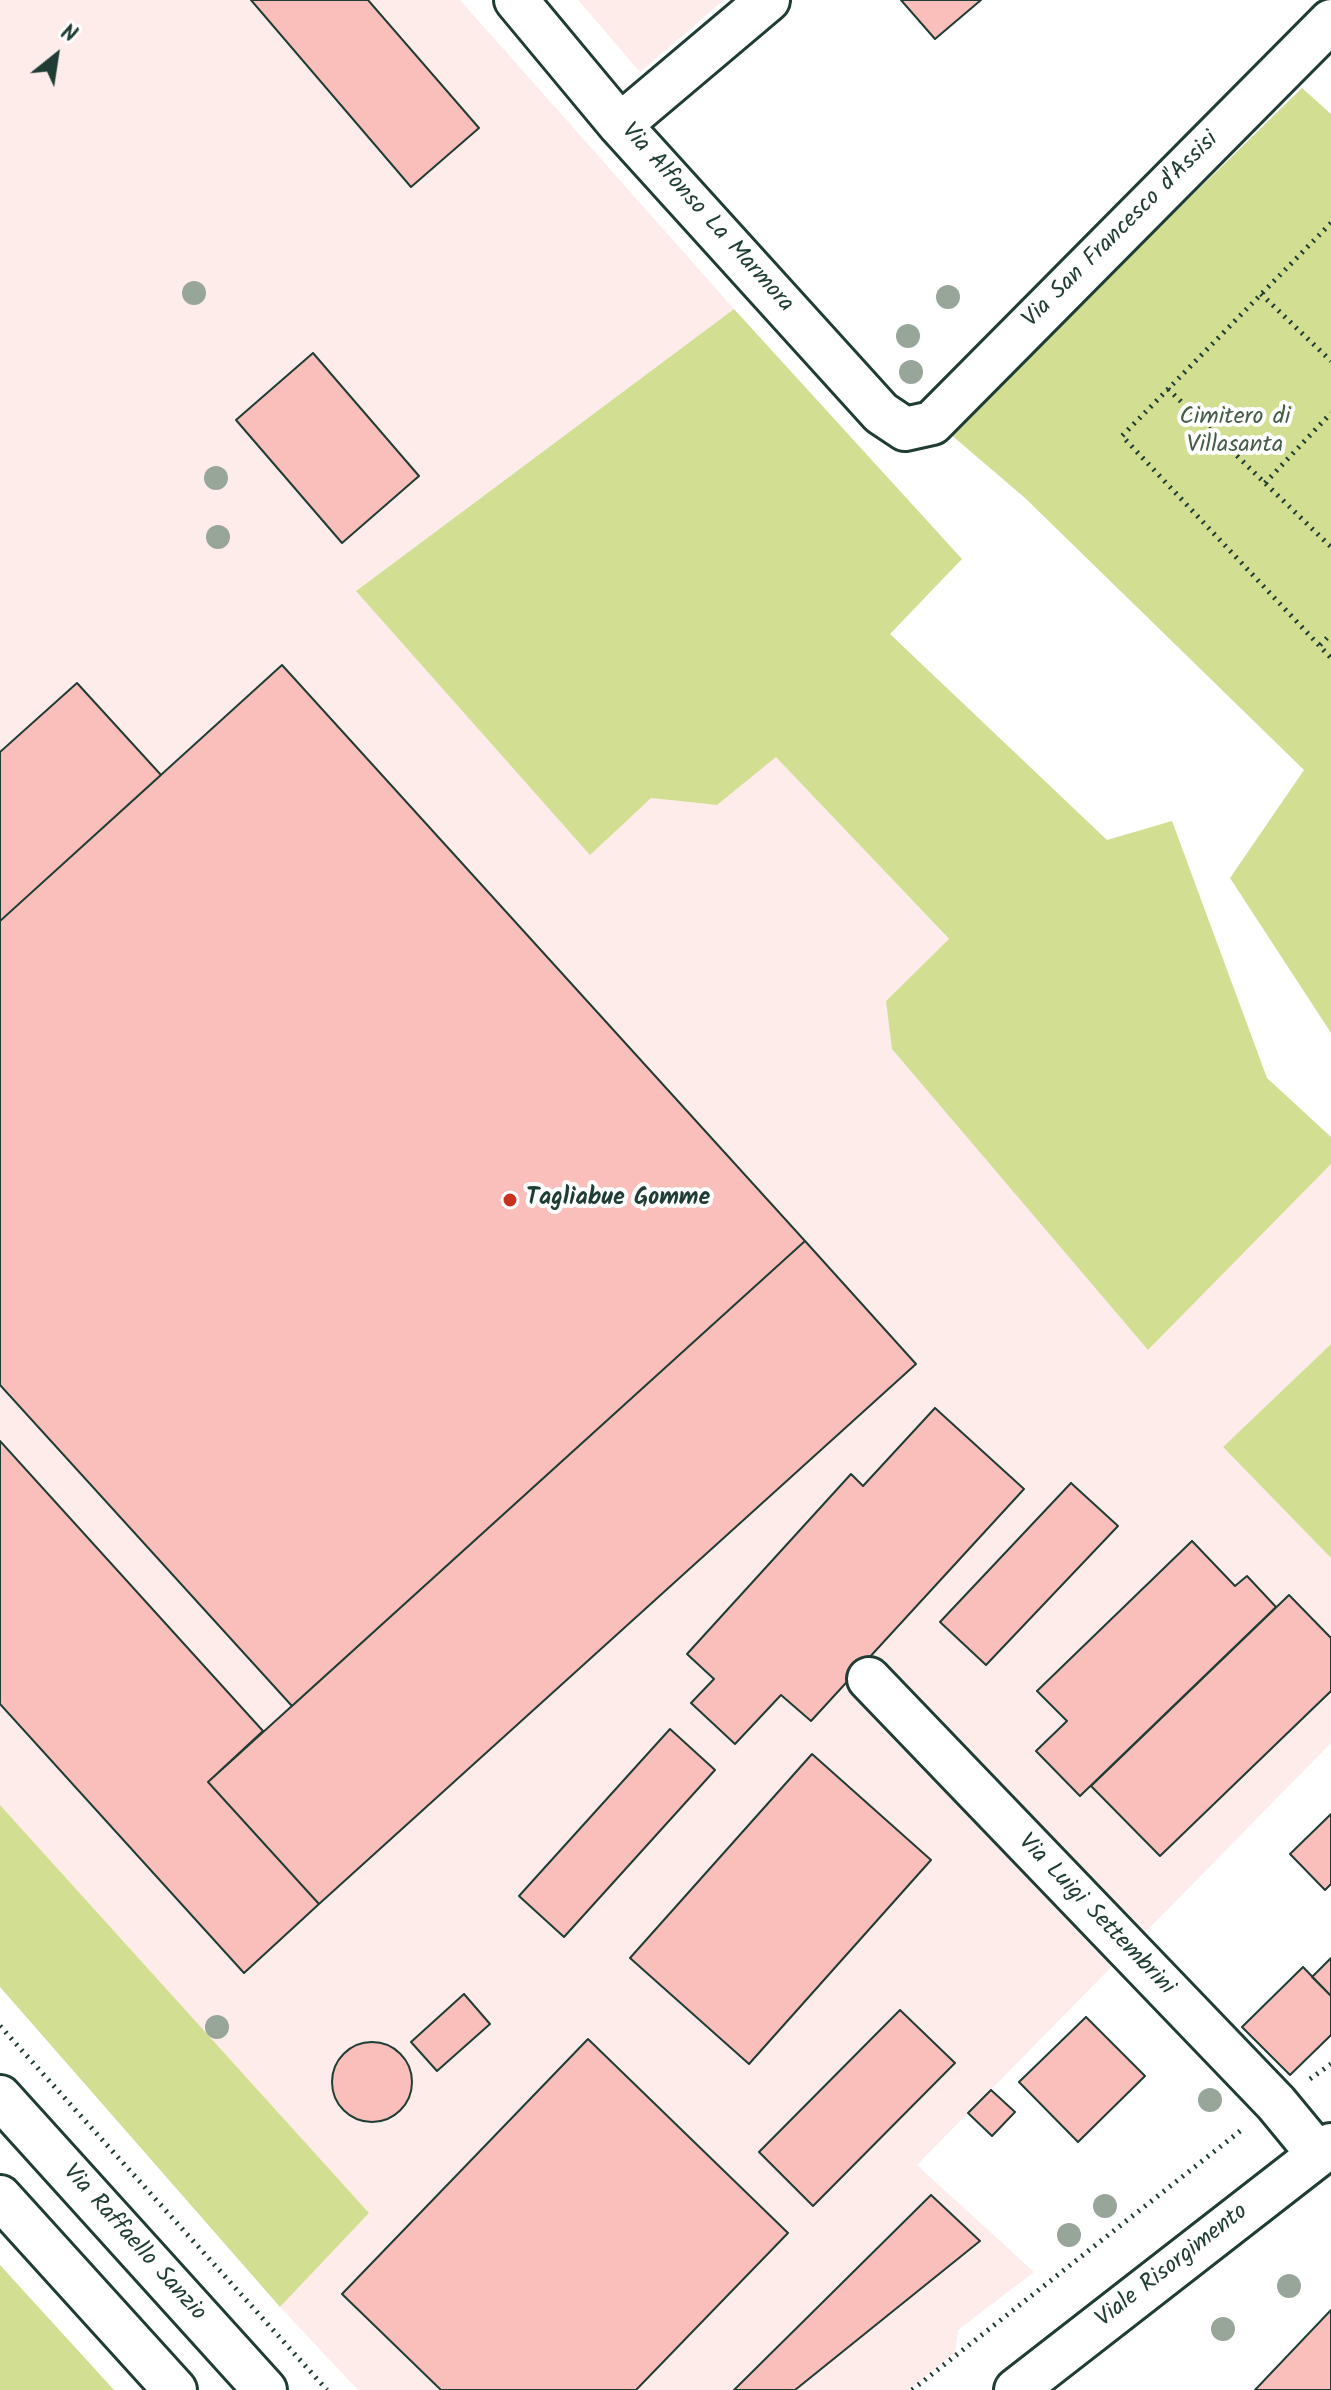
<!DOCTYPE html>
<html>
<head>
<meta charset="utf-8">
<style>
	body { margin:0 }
	#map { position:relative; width:1331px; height:2390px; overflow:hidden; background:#fff; font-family:Kalam,sans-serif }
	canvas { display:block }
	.north { position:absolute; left:16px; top:16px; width:80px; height:80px; -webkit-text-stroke:6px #fff; paint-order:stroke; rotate:30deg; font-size:22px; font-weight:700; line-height:32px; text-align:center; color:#1f3d34 }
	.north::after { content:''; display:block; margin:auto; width:28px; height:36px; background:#1f3d34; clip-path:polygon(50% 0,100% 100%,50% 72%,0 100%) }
</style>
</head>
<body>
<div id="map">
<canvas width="1331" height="2390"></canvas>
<div class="north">N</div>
</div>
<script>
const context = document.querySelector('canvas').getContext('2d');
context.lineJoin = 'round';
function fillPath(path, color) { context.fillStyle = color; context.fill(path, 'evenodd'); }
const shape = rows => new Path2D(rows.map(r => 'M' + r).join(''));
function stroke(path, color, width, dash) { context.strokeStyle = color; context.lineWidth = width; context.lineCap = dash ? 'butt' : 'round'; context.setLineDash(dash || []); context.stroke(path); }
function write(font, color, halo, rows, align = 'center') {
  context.font = font + ' Kalam,sans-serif'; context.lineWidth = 8; context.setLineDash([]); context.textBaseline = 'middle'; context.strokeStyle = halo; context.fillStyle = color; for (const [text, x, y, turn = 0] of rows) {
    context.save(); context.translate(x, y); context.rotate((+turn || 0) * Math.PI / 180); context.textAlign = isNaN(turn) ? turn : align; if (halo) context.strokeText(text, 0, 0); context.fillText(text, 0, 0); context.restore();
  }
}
const built = shape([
	[0,0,460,0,734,309,357,590,652,798,717,805,776,756,949,940,886,1001,1148,1350,1331,1164,1331,1344,1223,1447,1331,1558,1331,1743,917,2165,1034,2272,958,2330,955,2353,908,2390,358,2390,280,2307,369,2213,0,1805],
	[578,0,724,0,640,72]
]);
const green = shape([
	[1302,88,1331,114,1331,1033,1230,878,1304,770,1025,498,949,433],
	[734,309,962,559,890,634,1107,840,1172,821,1267,1078,1331,1137,1331,1164,1148,1350,892,1049,886,1001,949,939,776,757,717,805,651,798,590,855,356,591],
	[1331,1344,1331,1558,1223,1447],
	[0,1805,369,2213,280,2307,0,1987],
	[0,2265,114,2390,0,2390]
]);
const building = shape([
	[251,0,368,0,479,128,411,187,251,0],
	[901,0,981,0,935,39,901,0],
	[313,353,419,476,342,543,236,420,313,353],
	[282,665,805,1241,292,1706,0,1385,0,921,282,665],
	[77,683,161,775,0,921,0,752,77,683],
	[805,1241,916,1364,319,1904,208,1782,805,1241],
	[935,1408,1024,1489,811,1721,781,1695,735,1744,691,1703,714,1679,687,1654,851,1474,863,1486,935,1408],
	[0,1441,263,1731,208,1782,319,1904,244,1973,0,1704,0,1441],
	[1071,1483,1118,1526,986,1665,940,1622,1071,1483],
	[1192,1541,1235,1586,1247,1576,1276,1607,1080,1796,1036,1751,1067,1721,1037,1691,1192,1541],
	[1289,1595,1331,1638,1331,1691,1160,1856,1091,1786,1289,1595],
	[670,1729,715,1770,564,1937,519,1896,670,1729],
	[812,1754,931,1860,749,2064,630,1958,812,1754],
	[1331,1814,1331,1884,1325,1890,1290,1854,1331,1814],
	[1331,1958,1331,1996,1312,1977,1331,1958],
	[1303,1967,1331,1996,1331,2035,1290,2075,1242,2027,1303,1967],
	[464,1994,490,2024,437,2071,411,2042,464,1994],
	[900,2010,955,2063,813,2206,759,2152,900,2010],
	[1086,2017,1145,2076,1078,2142,1019,2082,1086,2017],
	[588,2039,788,2233,636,2390,441,2390,342,2294,588,2039],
	'332 2082a40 40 0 1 1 80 0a40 40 0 1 1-80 0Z',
	[991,2090,1015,2112,992,2136,968,2113,991,2090],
	[931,2195,980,2241,795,2390,734,2390,931,2195],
	[1331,2310,1331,2390,1255,2390,1331,2310]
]);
const path = shape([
	[1331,223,1122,436,1331,658],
	[1261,294,1331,361],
	[1168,389,1331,547],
	[1265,483,1331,413],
	[1320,645,1331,634],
	[0,2026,327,2390],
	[1310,2079,1331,2064],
	[912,2390,1244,2128]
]);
const minor = shape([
	[516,0,620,125,881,413,905,429,932,423,1331,21],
	[620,125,768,0],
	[869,1679,1276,2103,1318,2154],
	[0,2097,265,2390],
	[0,2197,175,2390],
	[1016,2390,1331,2145]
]);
const trees = [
	[194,293],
	[948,297],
	[908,336],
	[911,372],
	[216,478],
	[218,537],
	[217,2027],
	[1210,2100],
	[1105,2206],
	[1069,2235],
	[1289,2286],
	[1223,2329]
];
const markers = [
	[510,1200,8,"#c8321e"]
];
const streetNames = [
	["Via Alfonso La Marmora",706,219,48],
	["Via San Francesco d'Assisi",1122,231,-45],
	["Via Luigi Settembrini",1095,1916,46],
	["Via Raffaello Sanzio",133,2244,48],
	["Viale Risorgimento",1173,2267,-38]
];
const parkNames = [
	["Cimitero di",1235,419],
	["Villasanta",1235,447]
];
const poiNames = [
	["Tagliabue Gomme",526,1200]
];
fillPath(built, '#feeceb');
fillPath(green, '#d2df92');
fillPath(building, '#fbbfbb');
stroke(building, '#1f3d34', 2);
stroke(minor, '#1f3d34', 48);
stroke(path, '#1f3d34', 5, [2, 6]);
stroke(minor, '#fff', 42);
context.fillStyle = '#98a69a';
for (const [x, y] of trees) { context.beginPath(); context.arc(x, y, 12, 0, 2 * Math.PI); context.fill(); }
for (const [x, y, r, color] of markers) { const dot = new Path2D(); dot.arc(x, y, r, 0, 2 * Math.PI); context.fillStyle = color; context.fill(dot); stroke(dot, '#fff', 3); }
write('24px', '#1f3d34', '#fff', streetNames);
write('24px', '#435d47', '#fff', parkNames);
write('bold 24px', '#1f3d34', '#fff', poiNames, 'left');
</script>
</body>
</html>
